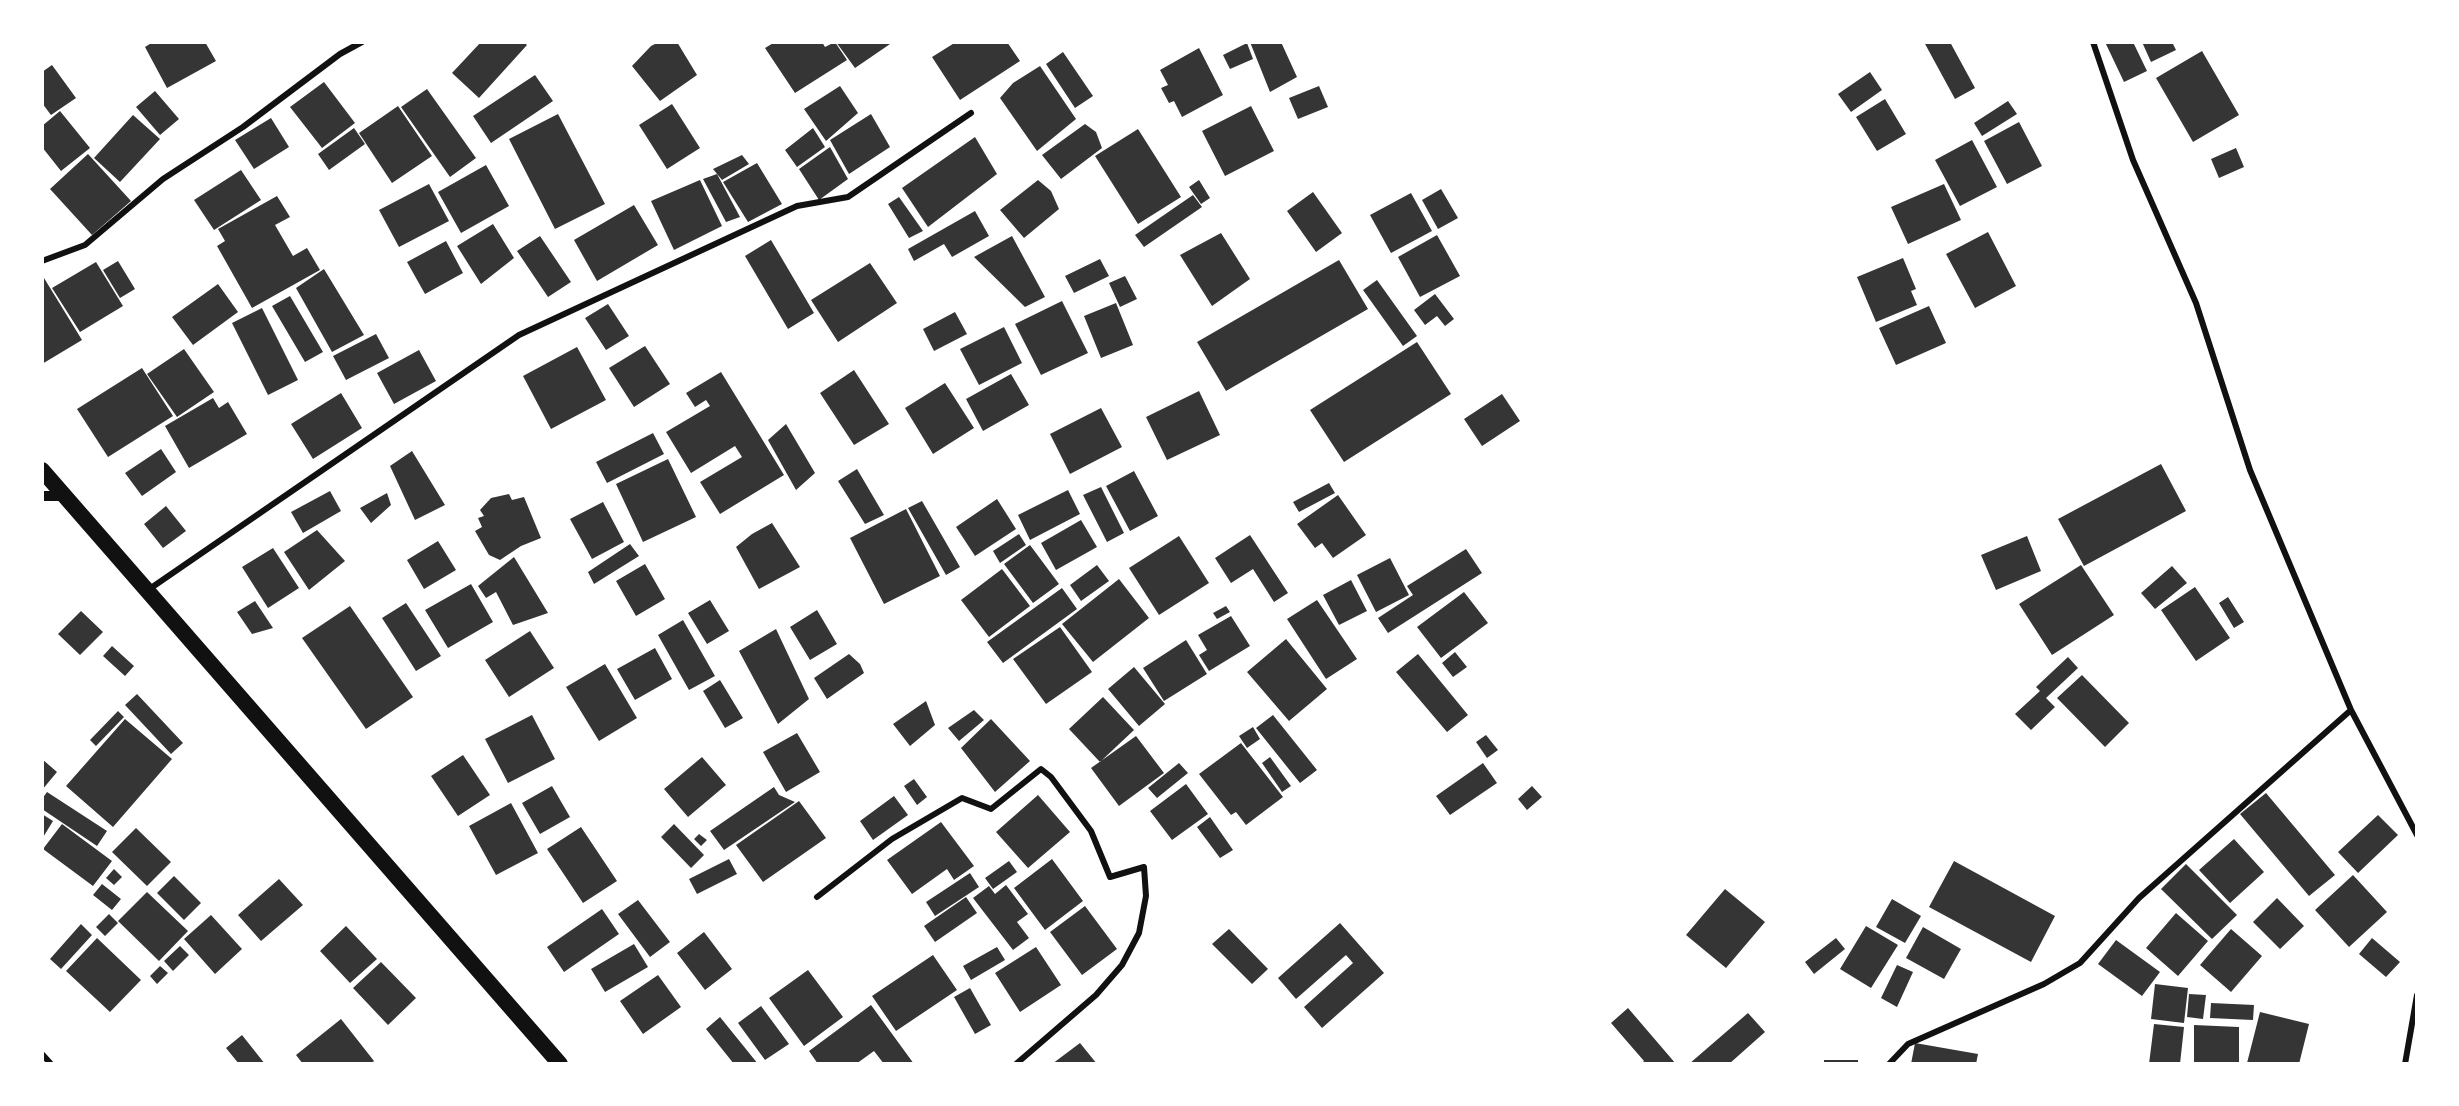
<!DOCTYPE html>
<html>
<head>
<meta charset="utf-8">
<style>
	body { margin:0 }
	#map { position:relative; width:2459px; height:1106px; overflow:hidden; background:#fff; font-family:"Sofia Sans Condensed",sans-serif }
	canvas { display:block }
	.frame { position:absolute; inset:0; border:44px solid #fff; pointer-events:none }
</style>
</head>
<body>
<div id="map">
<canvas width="2459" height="1106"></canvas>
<div class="frame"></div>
</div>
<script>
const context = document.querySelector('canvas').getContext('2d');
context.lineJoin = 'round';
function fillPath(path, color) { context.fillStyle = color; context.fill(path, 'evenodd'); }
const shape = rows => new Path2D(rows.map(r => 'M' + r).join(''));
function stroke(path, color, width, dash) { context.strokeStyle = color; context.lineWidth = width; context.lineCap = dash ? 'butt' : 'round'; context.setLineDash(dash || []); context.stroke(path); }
const building = shape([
	[153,42,205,42,216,61,167,88,145,47],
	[481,42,524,42,527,45,479,98,452,73],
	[659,42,677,42,697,75,660,101,632,66,651,46],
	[775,42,822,42,825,47,835,42,847,60,795,93,765,48],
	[836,42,893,42,855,68],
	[956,42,1007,42,1020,61,960,100,932,57],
	[1250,42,1281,42,1297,77,1270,92],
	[1924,42,1950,42,1975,88,1955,99],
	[2105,42,2133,42,2147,71,2124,82],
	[2142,42,2172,42,2176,50,2151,62],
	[1247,43,1253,59,1230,69,1223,55],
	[1199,48,1223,95,1182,117,1174,101,1169,103,1161,88,1168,85,1160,70],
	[2202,51,2239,115,2193,142,2156,78],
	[1063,52,1093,96,1075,108,1046,64],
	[52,65,76,98,51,115,42,103,42,72],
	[1040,66,1076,119,1037,151,1000,98,1013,83],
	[1870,72,1882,90,1851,112,1838,94],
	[535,75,553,101,491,143,473,116],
	[324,82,355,123,322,148,290,107],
	[840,86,858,113,826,141,804,109],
	[1319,86,1328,107,1298,119,1289,98],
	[427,89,476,158,450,177,401,107],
	[155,91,179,119,160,135,136,107],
	[1885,99,1906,134,1877,151,1856,117],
	[2008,101,2017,114,1982,136,1974,123],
	[672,104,700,148,667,169,639,125],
	[398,106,432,156,392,183,359,133],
	[1251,106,1274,151,1225,176,1202,131],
	[60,111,90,148,61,171,42,147,42,126],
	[558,114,605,204,555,229,509,139],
	[871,114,890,147,849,174,830,140],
	[133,115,160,139,120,182,94,158],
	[271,118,289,147,254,169,235,140],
	[2019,122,2042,166,2007,184,1984,141],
	[1085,124,1096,132,1102,148,1061,179,1042,155],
	[354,128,365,144,329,170,318,154],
	[813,128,825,147,797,167,785,150],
	[1138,129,1181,197,1138,224,1095,156],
	[975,137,997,174,928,227,902,188],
	[1972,140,1997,187,1960,206,1935,160],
	[830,147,848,179,819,200,799,169],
	[2236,148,2244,167,2219,178,2211,159],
	[88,154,131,201,92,235,50,189],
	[742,155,749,164,722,180,713,169],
	[757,163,782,204,748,222,723,182],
	[486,165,509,206,461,233,438,192],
	[241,170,261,200,214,230,194,200],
	[717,174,740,217,726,222,703,179],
	[700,180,722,226,674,250,651,201],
	[1038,180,1051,191,1059,209,1024,238,1000,210],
	[1199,180,1210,198,1201,204,1189,187],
	[429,184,449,221,399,247,379,210],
	[1944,184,1961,220,1908,244,1891,207],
	[1441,189,1458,218,1438,229,1422,200],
	[1313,192,1342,233,1316,252,1287,211],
	[1411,193,1432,231,1391,253,1370,215],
	[1193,195,1202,207,1144,247,1135,235],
	[277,196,290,217,275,225,293,256,307,248,320,270,252,308,217,246,225,241,218,229],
	[899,197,923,231,909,238,888,204],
	[634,205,658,245,597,281,574,240],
	[975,211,989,236,952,257,944,244,914,261,908,249],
	[493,224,514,258,481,284,457,246],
	[1988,232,2016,286,1975,308,1946,254],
	[1221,233,1250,279,1212,306,1180,255],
	[1437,235,1460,276,1420,297,1398,257],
	[540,236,571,282,548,297,517,251],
	[1012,236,1045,297,1025,307,974,257],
	[771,240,814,313,788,329,745,256],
	[446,241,463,273,425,294,407,262],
	[1903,258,1916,289,1911,291,1917,305,1876,322,1857,277],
	[1100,259,1109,276,1074,293,1065,276],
	[1339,260,1368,309,1226,391,1197,342],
	[118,261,135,289,120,298,103,270],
	[96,262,123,306,80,332,52,288],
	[870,263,897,303,838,342,811,300],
	[324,269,364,335,332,352,296,288],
	[1125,276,1137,299,1120,307,1109,283],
	[44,278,82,340,42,364,42,280],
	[1377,280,1417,336,1403,346,1363,290],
	[218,284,238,312,193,345,172,317],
	[1435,294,1454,319,1445,326,1437,316,1425,325,1414,310],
	[290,296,323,352,305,362,272,306],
	[1062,301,1088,353,1041,375,1015,324],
	[1116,303,1133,345,1101,358,1084,316],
	[608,304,629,336,606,350,585,318],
	[1929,306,1946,343,1896,365,1879,328],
	[262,308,298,380,268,395,232,323],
	[955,312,967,334,934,351,923,329],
	[1004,327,1022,363,979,385,960,349],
	[376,334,389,358,346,380,333,356],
	[1417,342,1451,394,1344,462,1310,410],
	[645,346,670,384,634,407,609,368],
	[577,347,606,400,551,429,523,376],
	[184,349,214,392,177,417,147,374],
	[419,350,436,381,394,404,377,373],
	[142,368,173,416,108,457,77,409],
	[854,370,889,424,854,445,820,393],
	[721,372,784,475,720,514,700,482,742,457,735,446,691,473,666,432,710,406,706,400,695,407,686,393],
	[1011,374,1029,405,983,431,966,399],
	[945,383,974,428,933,454,905,408],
	[1199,391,1220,435,1167,460,1146,417],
	[341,393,362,428,313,459,291,424],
	[1502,394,1520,421,1482,446,1464,419],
	[213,398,219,408,228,402,247,434,189,468,165,426],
	[1101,408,1122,447,1070,474,1050,434],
	[786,424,815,473,796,490,768,440],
	[653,433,664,454,607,483,596,462],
	[161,449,176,472,142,496,125,473],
	[412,451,445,505,415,520,390,466],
	[668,459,696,517,643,542,616,484],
	[2161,464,2186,511,2084,566,2058,519],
	[857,469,884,515,865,524,838,481],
	[1134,471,1158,516,1130,531,1106,486],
	[1329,483,1335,493,1299,512,1293,502],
	[1101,487,1124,533,1107,542,1083,495],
	[1068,490,1080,514,1030,540,1018,515],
	[330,491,341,511,303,533,291,512],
	[387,493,391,505,371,523,360,508],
	[509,494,512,500,524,497,541,538,521,546,500,560,489,555,475,531,482,527,478,518,484,516,480,510,491,498],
	[1338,495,1366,535,1333,558,1322,543,1315,548,1297,524],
	[997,499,1016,529,975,556,956,527],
	[922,501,960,567,946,575,908,508],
	[603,502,624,542,592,559,570,519],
	[166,506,186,531,163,548,144,524],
	[906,509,940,576,884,604,850,538],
	[1081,520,1097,547,1056,570,1041,543],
	[772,523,800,567,759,589,736,547,752,534],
	[317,530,345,561,309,590,284,552],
	[1019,534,1026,545,1000,563,993,551],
	[1250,535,1288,593,1274,602,1253,569,1231,583,1215,558],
	[1179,536,1209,583,1159,615,1129,568],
	[2027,536,2041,571,1996,590,1981,555],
	[438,541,456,570,424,589,407,560],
	[630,544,639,556,594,584,588,572],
	[1030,545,1059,584,1033,603,1004,564],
	[273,548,299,588,268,608,242,567],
	[1466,549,1482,573,1388,633,1378,618,1413,595,1407,586],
	[514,557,548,613,513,625,496,592,486,598,478,586],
	[1390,558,1409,595,1376,612,1357,575],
	[645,564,665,599,636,616,616,581],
	[1097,565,1109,581,1081,601,1070,585],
	[2081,565,2114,615,2052,655,2019,604],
	[2172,566,2187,583,2155,609,2141,593],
	[1002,569,1030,606,989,637,961,600],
	[1119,579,1149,618,1093,662,1062,624],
	[1351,580,1367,611,1339,625,1323,595],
	[471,584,493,622,448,648,425,610],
	[2195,587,2230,638,2196,661,2161,610],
	[1062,588,1077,609,1003,663,987,642],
	[1464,592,1488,623,1441,658,1417,627],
	[2228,597,2244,622,2234,628,2219,603],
	[710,600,729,631,707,644,688,613],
	[1317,600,1357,659,1326,679,1287,619],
	[255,601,273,628,252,634,237,612],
	[406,603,441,656,416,671,382,618],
	[350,606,413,697,366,729,302,638],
	[1226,606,1230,612,1217,619,1213,613],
	[817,610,837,644,810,660,790,627],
	[81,611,103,632,80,655,58,634],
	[1231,616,1250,646,1209,671,1199,655,1207,650,1198,635],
	[683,620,715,676,689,690,658,635],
	[1060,627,1092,672,1046,704,1013,659],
	[776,629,809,699,778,724,739,651],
	[530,631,554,668,509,697,485,660],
	[1286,639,1327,689,1289,721,1247,672],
	[1186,640,1207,674,1164,701,1143,668],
	[112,646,134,666,125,676,103,656],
	[655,648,672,679,635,700,617,669],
	[1455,652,1467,667,1453,677,1442,663],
	[849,654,860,664,864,673,827,699,814,678],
	[1418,654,1468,715,1447,732,1396,672],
	[2068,657,2078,668,2046,698,2055,707,2031,730,2015,714,2040,691,2036,687],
	[605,664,637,718,599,741,566,687],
	[1134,667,1165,704,1139,726,1108,689],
	[2082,675,2129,723,2105,747,2057,698],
	[720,680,743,718,725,728,703,691],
	[137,694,183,743,171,754,125,705],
	[1103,697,1134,730,1100,762,1069,729],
	[926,701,935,725,910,746,893,724],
	[974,710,984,720,959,741,948,728],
	[118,711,124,717,96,746,90,740],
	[532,715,555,759,508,783,485,739],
	[1273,715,1317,770,1300,783,1256,728],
	[125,719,172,759,113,827,66,786],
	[991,719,1030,761,995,792,961,748],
	[1253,727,1260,739,1247,748,1239,736],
	[797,733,820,772,786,792,763,752],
	[1486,735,1498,750,1487,758,1476,742],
	[1136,736,1164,773,1119,806,1091,768],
	[1241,743,1283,797,1246,825,1236,812,1231,815,1199,774],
	[463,755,490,795,458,816,431,776],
	[702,757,726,785,688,817,664,789],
	[1270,757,1291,786,1282,792,1262,763],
	[42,759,57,772,42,790],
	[1179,763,1188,773,1157,798,1148,788],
	[1483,763,1497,783,1450,815,1436,796],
	[914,779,927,797,917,805,904,786],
	[1186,784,1208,814,1172,840,1150,811],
	[552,786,570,817,540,834,522,803],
	[1532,786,1542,797,1527,810,1518,799],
	[774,787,779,795,795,802,724,850,710,831],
	[47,792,107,831,97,846,42,809,42,799],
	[2266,793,2335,875,2309,896,2240,814],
	[1038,795,1070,832,1028,868,996,832],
	[894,796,908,815,873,840,860,821],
	[799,801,826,838,763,882,736,845],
	[511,803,538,853,496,875,469,826],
	[42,814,53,821,42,839],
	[2378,815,2398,835,2358,873,2338,852],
	[1210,817,1233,850,1220,858,1197,827],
	[941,822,974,866,954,880,947,869,912,894,887,860],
	[62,824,112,861,93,886,43,849],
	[674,824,704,855,691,868,661,837],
	[581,827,617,881,583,903,547,849],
	[136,828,171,862,147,886,112,852],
	[699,834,707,840,701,846,694,839],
	[2234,839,2264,872,2230,903,2199,870],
	[729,859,737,874,697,894,689,879],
	[1052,859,1083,901,1045,930,1014,888],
	[1009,861,1017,872,993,889,985,878],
	[1954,861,2055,916,2031,962,1929,907],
	[2186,864,2237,915,2212,939,2161,889],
	[114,869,122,877,114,885,106,878],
	[970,873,979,887,935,916,926,902],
	[2353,875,2387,912,2349,947,2315,910],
	[174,876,201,903,184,920,157,893],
	[279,879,303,905,261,941,238,915],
	[102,884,121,899,112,910,93,895],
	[1006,885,1028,914,1017,922,1029,938,1013,950,973,898,989,886,995,894],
	[1725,889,1765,922,1726,968,1686,935],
	[147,892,188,931,159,961,118,921],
	[966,897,977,913,935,942,924,926],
	[2277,898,2304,926,2280,949,2253,922],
	[1892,899,1921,916,1905,943,1876,927],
	[638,900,670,942,650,957,618,914],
	[1085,906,1117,949,1082,975,1050,932],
	[602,909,619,934,564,972,547,947],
	[2176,913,2208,941,2178,976,2146,948],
	[109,914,118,923,105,936,96,927],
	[211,915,242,949,215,974,184,939],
	[1340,923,1384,973,1322,1028,1304,1007,1353,963,1346,955,1296,999,1278,978],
	[81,924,92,935,61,969,50,959],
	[346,926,377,959,350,983,320,951],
	[1866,926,1898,945,1871,988,1840,969],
	[1923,927,1961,949,1944,979,1906,958],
	[1229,929,1268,969,1252,984,1212,944],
	[2231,929,2262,956,2231,992,2200,965],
	[704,932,732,969,705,990,677,953],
	[97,938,141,980,110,1012,66,971],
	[1836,938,1845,949,1814,974,1805,962],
	[2372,938,2400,962,2386,977,2359,954],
	[2116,940,2160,972,2142,996,2098,964],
	[634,944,648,967,605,992,591,969],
	[180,946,189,955,173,971,164,961],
	[997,947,1005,960,971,980,963,966],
	[1036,947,1061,985,1020,1012,995,973],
	[933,955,957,990,896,1031,872,996],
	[381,962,416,998,388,1025,353,988],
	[1897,965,1913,972,1897,1007,1881,998],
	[160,966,168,973,157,984,150,976],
	[808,970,843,1017,804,1046,769,998],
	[658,975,681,1007,643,1034,620,1001],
	[2155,984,2188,988,2184,1023,2151,1019],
	[970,988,991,1025,975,1034,954,997],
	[2189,994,2206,995,2203,1019,2187,1017],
	[2211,1003,2254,1005,2253,1020,2210,1018],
	[871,1005,914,1064,884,1064,874,1051,856,1064,818,1064,809,1051],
	[761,1006,789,1044,765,1060,738,1023],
	[1628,1008,1676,1064,1641,1064,1644,1061,1611,1023],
	[2260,1012,2309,1024,2299,1064,2247,1063],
	[1748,1013,1765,1032,1729,1064,1689,1064],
	[720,1017,758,1064,734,1064,706,1029],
	[341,1019,374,1061,370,1064,303,1064,296,1055],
	[2154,1024,2184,1027,2180,1064,2149,1064],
	[2194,1025,2239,1027,2239,1064,2194,1064],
	[242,1035,265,1064,239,1064,226,1048],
	[1080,1043,1097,1064,1052,1064],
	[1915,1043,1978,1054,1976,1064,1911,1064],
	[1824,1060,1858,1060,1858,1064,1824,1064]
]);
const minor = shape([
	[2093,42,2133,160,2196,303,2250,470,2351,710,2417,835],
	[42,261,85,245,163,179,243,127,340,54,362,42],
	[148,590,519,335,797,206,848,197,971,113],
	[817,897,892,839,962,798,991,809,1041,769,1051,777,1091,831,1110,877,1144,867,1146,896,1139,933,1122,965,1096,995,1016,1064],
	[42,1054,51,1064],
	[1889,1064,1908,1044,2044,984,2080,963,2139,898,2351,710],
	[2405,1064,2417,995]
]);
const tertiary = shape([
	[42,496,62,496]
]);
const trunk = shape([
	[42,470,560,1064]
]);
fillPath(building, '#353535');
stroke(minor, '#111', 6);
stroke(tertiary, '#111', 10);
stroke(trunk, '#111', 16);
</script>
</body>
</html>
